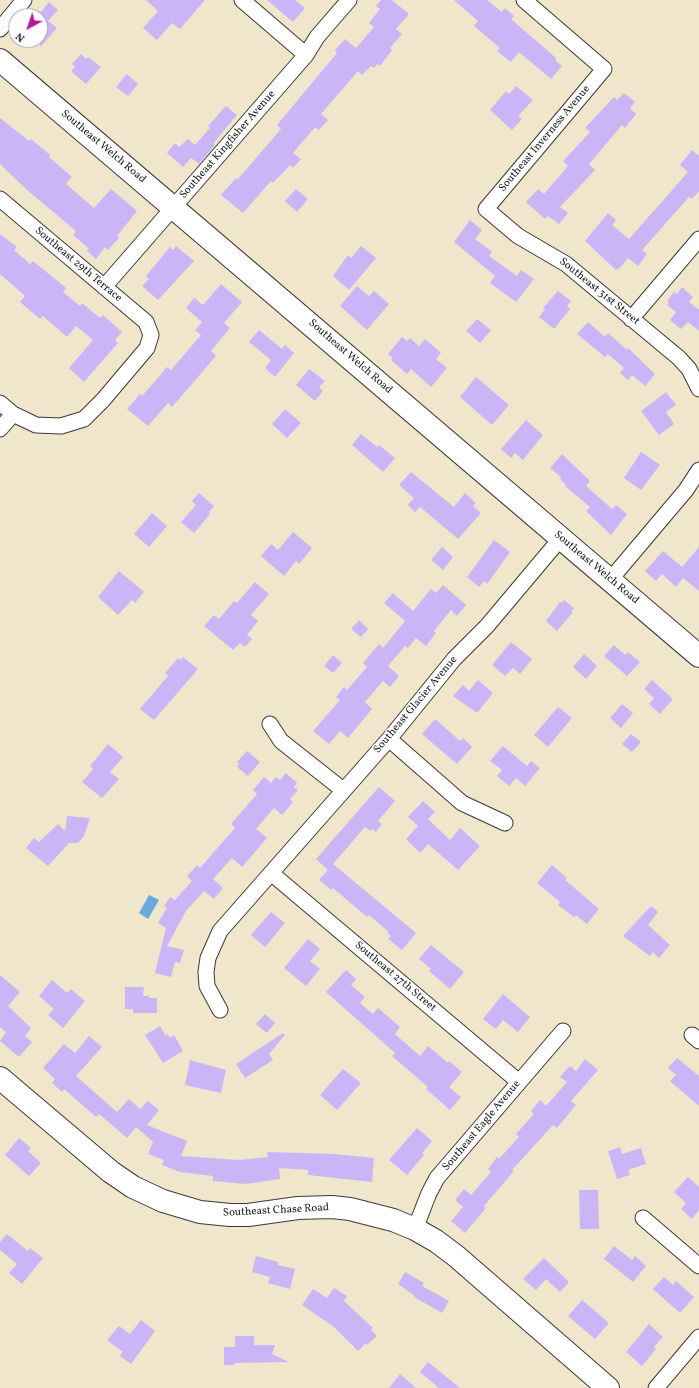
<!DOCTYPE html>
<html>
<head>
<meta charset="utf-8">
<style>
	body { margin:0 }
	#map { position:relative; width:699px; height:1388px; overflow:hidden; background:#f0e6cb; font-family:Vollkorn,serif }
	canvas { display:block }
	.north { position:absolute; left:8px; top:8px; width:40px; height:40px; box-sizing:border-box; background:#fff; border:1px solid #a4a4a4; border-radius:50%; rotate:220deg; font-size:11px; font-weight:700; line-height:16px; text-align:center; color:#1c1c1c }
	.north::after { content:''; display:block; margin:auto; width:14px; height:18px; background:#b5179e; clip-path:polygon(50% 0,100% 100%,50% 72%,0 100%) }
</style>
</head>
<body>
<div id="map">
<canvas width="699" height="1388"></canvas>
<div class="north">N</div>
</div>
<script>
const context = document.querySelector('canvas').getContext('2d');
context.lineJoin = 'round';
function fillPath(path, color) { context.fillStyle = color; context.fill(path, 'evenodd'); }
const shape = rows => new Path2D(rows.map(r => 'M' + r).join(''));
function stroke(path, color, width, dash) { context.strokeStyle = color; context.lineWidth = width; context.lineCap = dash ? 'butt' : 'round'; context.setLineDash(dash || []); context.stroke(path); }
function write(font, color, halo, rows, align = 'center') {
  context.font = font + ' Vollkorn,serif'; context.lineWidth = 3; context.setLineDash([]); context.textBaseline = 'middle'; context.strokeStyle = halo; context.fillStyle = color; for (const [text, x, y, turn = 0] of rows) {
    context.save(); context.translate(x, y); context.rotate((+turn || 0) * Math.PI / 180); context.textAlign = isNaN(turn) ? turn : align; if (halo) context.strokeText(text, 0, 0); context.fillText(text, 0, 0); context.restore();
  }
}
const water = shape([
	[149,895,159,900,148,919,139,913]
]);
const building = shape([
	[146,0,205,0,180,29,172,23,157,40,143,28,158,11],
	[267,0,295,0,305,8,293,22],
	[381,0,392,0,409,14,396,29,402,34,390,48,392,50,380,66,377,64,374,68,371,66,362,75,358,71,321,114,328,120,319,130,315,127,293,153,301,159,293,168,290,165,273,183,271,181,243,213,221,195,236,178,238,179,281,129,277,125,337,53,335,50,345,39,356,48,374,27,369,23,380,9,376,6],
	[454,0,487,0,502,12,505,8,514,16,511,19,556,58,555,60,562,66,551,79,520,53,518,53,511,62,497,51,500,48,474,26,478,21],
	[49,2,58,10,48,21,57,28,40,47,40,13],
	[81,54,86,59,88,57,101,67,86,84,71,71,75,67,72,64],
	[127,74,138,84,128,96,116,87],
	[516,86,533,100,518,116,522,119,512,130,490,110,506,91,509,94],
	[624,93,635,102,630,108,636,114,625,128,622,125,589,164,595,170,560,207,568,213,559,224,548,216,545,219,526,202,538,189,544,194,568,166,563,161,590,132,585,128,614,97,617,100],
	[226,106,237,115,216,140,214,143,215,145,199,164,191,158,183,167,167,153,175,143,179,147,188,139,195,145,210,128,208,126],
	[0,118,29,141,31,139,50,155,49,157,72,177,66,184,94,208,111,189,137,211,117,236,119,238,108,250,105,247,96,259,87,251,89,249,73,235,76,231,27,190,0,164],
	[692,150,699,156,699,191,692,199,689,197,642,250,647,254,638,266,628,258,619,269,618,268,616,270,585,241,608,213,616,220,612,225,629,239,688,172,680,165],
	[296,189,308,199,297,212,285,201],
	[470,220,482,230,475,239,492,252,489,256,517,276,521,270,534,279,516,302,490,283,495,276,454,242],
	[0,234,17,247,14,250,30,264,33,261,66,288,63,292,80,306,82,303,100,318,103,315,122,332,115,340,118,343,84,382,69,368,93,340,76,326,67,337,43,316,40,319,20,302,25,296,0,274],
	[176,246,194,261,158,300,142,286,149,279,146,276,170,247,173,250],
	[361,246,376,258,349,290,333,276,348,255,351,258],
	[221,284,242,302,224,323,230,328,211,351,216,356,172,407,168,403,148,426,127,409,140,394,142,396,167,367,171,370,201,335,195,330,202,322,186,308,194,298,203,305],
	[357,286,369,296,374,291,389,304,367,330,340,306],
	[682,287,693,297,689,302,699,310,699,331,688,322,681,329,670,320,676,312,667,305,669,303,667,301,674,292,677,294],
	[558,291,571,301,567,306,570,309,554,329,539,317,545,309,543,308],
	[477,319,491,330,480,343,466,331],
	[588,322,605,337,608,333,627,350,628,348,655,374,645,386,632,375,628,380,620,373,624,368,608,354,605,357,577,334],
	[259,330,282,349,285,345,294,353,275,377,265,368,271,360,249,342],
	[402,337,407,341,410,338,419,346,425,339,441,353,436,359,447,368,431,387,411,369,407,374,391,360,393,358,388,354],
	[309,369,325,381,319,387,323,391,315,401,296,385],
	[476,377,509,405,492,425,460,397],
	[666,392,676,405,666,412,674,424,659,435,641,411],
	[285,409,301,423,287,438,272,424],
	[526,420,543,435,523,460,515,453,511,458,501,449],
	[361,434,377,447,379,445,395,458,383,472,352,445],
	[641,452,660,465,641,490,624,478],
	[562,454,590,481,586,486,612,509,616,505,627,514,611,535,586,511,590,507,565,486,566,485,560,479,561,477,550,468],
	[411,472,454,507,465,493,476,503,473,506,481,513,458,539,420,507,415,512,408,505,414,498,399,485],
	[199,493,214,506,209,512,210,514,194,533,181,522,196,505,192,501],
	[152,513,167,526,149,547,134,534],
	[293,532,312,548,299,564,296,561,284,576,261,556,271,544,278,550],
	[494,540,510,552,487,584,484,581,479,587,467,577],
	[442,547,453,557,443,570,431,560],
	[699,547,699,591,683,578,676,587,662,574,656,581,645,571,663,551,682,567],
	[119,571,144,592,135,603,132,600,118,615,98,597],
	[255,582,269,594,251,615,258,621,247,635,252,639,245,647,240,643,233,650,204,626,214,615,219,619,234,601,237,603],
	[443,585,466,605,457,616,451,610,434,631,436,633,426,646,416,638,408,648,405,646,388,666,399,676,390,687,383,681,365,702,372,709,348,738,340,731,329,744,313,731,340,700,336,697,344,687,347,690,367,667,363,663,379,644,383,648,405,621,384,603,393,593,413,611,431,589,436,593],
	[564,600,574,608,571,611,573,612,557,631,546,621,560,602,562,603],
	[359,620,368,629,361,637,351,629],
	[511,642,532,659,520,674,513,668,505,676,492,665],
	[614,645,625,655,628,652,640,662,627,676,604,656],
	[584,654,597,666,586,679,573,667],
	[333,655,342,663,333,673,324,666],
	[183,657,198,669,154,720,140,709,168,676,165,673,178,658,180,660],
	[478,680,493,693,477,713,453,696,463,685,469,691],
	[652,680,673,699,660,714,649,704,654,698,644,689],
	[622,704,633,713,621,728,610,718],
	[558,707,572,718,548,747,534,735],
	[435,719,460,741,463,738,472,747,457,764,422,734],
	[631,734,641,742,632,752,622,744],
	[108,744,123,757,110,772,119,779,102,798,82,782,93,769,90,766],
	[503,746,527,766,531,761,540,768,525,786,516,778,509,786,497,776,502,770,490,761],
	[247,751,260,762,248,776,237,767,239,764,237,762],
	[286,773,297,783,294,787,298,790,290,799,293,802,282,815,274,808,256,829,267,838,242,867,232,858,213,879,223,888,214,899,204,891,186,911,167,946,184,950,180,963,175,962,171,977,155,973,166,928,158,923,167,908,164,906,170,897,175,900,192,881,187,876,197,865,200,868,235,828,231,824,257,794,253,790,264,777,271,783,276,777,280,780],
	[379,787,395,801,378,821,382,824,376,832,372,829,370,831,365,827,333,864,416,933,402,950,388,939,391,936,387,933,389,932,369,915,367,917,333,888,331,890,319,880,328,870,316,859],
	[423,801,435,812,428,819,450,840,460,828,480,846,458,870,428,844,420,853,406,839,418,826,408,817],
	[67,816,90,818,84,836,78,843,69,843,48,866,26,848,34,838,39,842,58,824,65,831],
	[552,865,567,878,565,880,599,909,587,924,576,915,574,917,558,905,560,902,537,883],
	[651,906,658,912,648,925,670,945,659,958,653,952,650,956,623,936],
	[271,912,285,923,265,947,251,935],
	[308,939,320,949,310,961,320,969,306,986,284,968],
	[431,945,464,972,450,989,429,971,431,969,419,959],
	[346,970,356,979,351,985,365,997,360,1003,373,1014,378,1008,400,1027,395,1034,420,1056,428,1046,448,1063,449,1061,462,1072,449,1087,461,1097,450,1110,426,1089,428,1087,392,1056,395,1053,326,992],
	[0,975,20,992,8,1006,31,1028,25,1036,32,1042,19,1057,0,1041,6,1032,0,1027],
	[52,980,67,993,71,989,85,1001,63,1028,48,1015,54,1009,39,996],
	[125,987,144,987,143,996,149,996,149,998,157,998,157,1013,133,1013,133,1009,125,1009],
	[503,994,530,1017,518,1032,503,1020,496,1029,483,1019],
	[265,1014,275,1023,267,1033,256,1024],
	[160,1026,166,1036,168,1034,170,1038,174,1035,183,1051,163,1063,145,1035],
	[283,1033,285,1035,269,1054,273,1060,245,1078,236,1064],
	[89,1036,102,1047,76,1076,117,1112,129,1099,140,1109,148,1101,159,1110,147,1125,187,1141,181,1156,239,1160,268,1157,267,1152,334,1154,374,1158,372,1182,308,1175,308,1170,279,1168,280,1179,245,1184,213,1181,213,1176,180,1172,162,1165,164,1160,148,1154,153,1142,136,1127,127,1138,99,1114,96,1117,64,1089,62,1092,52,1083,55,1079,43,1068,64,1044,75,1053],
	[677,1058,699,1076,699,1106,670,1081,676,1075,668,1068],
	[585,1059,598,1070,571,1101,576,1105,557,1128,553,1125,512,1170,514,1171,484,1206,486,1208,465,1233,451,1221,463,1207,455,1200,464,1189,471,1195,491,1172,488,1169,497,1157,499,1159,519,1137,516,1134,534,1114,531,1111,540,1100,546,1106,567,1082,560,1077,570,1066,576,1071],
	[190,1060,226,1070,221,1093,185,1085],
	[343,1069,361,1083,337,1110,320,1095],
	[417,1128,432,1141,422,1153,424,1155,407,1175,389,1160],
	[19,1138,31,1148,28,1151,41,1163,29,1176,5,1155],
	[620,1147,622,1154,641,1148,646,1164,628,1170,630,1175,617,1179,608,1151],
	[688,1177,699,1187,699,1210,692,1219,681,1209,686,1203,674,1192],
	[579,1190,598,1190,599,1229,580,1229],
	[7,1234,28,1251,30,1248,43,1258,22,1284,9,1273,17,1264,0,1250,0,1242],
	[614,1246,632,1260,635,1256,646,1266,633,1282,604,1259],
	[256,1256,278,1262,278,1265,295,1269,290,1289,268,1283,270,1277,252,1272],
	[544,1258,569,1282,560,1292,546,1279,536,1290,523,1279],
	[405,1272,424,1283,422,1286,449,1301,442,1313,414,1297,415,1296,398,1284],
	[664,1277,673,1285,676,1281,694,1297,680,1313,653,1289],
	[334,1288,347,1296,344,1301,373,1328,371,1330,377,1336,367,1345,365,1344,358,1351,334,1327,302,1305,313,1289,327,1298],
	[582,1300,609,1323,595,1339,568,1316],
	[141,1320,155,1331,131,1364,120,1356,123,1352,107,1340,119,1326,130,1334],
	[649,1324,663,1337,654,1347,656,1349,642,1366,626,1352],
	[235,1336,254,1336,254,1345,275,1345,272,1354,289,1362,234,1363,234,1365,224,1365,224,1347,235,1347],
	[428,1362,460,1388,439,1388,420,1372],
	[400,1374,416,1388,389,1388]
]);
const street = shape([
	[242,0,306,55],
	[524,0,604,69,486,209,518,236,566,264,679,358,689,369,699,389],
	[0,29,24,0],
	[0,199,146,322,151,335,147,348,103,400,84,419,61,426,36,425,13,414,0,403],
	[104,287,306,55,317,37,349,0],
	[631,319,699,239],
	[0,429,13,414],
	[610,580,686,490,699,470],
	[270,724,281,741,343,790],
	[389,739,462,803,505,823],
	[271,873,519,1082],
	[220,1010,207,986,206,972,208,958,220,931,389,739,454,659,487,626,561,538],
	[692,1035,699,1041],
	[643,1218,699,1266],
	[415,1229,429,1193,437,1178,563,1031],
	[656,1388,699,1337]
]);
const secondary = shape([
	[0,60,699,656],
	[0,1078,111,1172,133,1187,163,1201,200,1212,230,1215,248,1215,298,1208,332,1207,350,1209,393,1220,415,1229,436,1241,456,1256,608,1388]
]);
const streetNames = [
	["Southeast Inverness Avenue",545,139,-50],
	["Southeast Kingfisher Avenue",228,145,-49],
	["Southeast Welch Road",103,147,40],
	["Southeast 29th Terrace",78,265,40],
	["Southeast 31st Street",599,292,39],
	["Southeast Welch Road",350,357,41],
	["Southeast Welch Road",596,568,40],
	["Southeast Glacier Avenue",416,705,-50],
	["Southeast 27th Street",395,977,40],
	["Southeast Eagle Avenue",482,1126,-50],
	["Southeast Chase Road",276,1211,-3]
];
fillPath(water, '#68aadd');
fillPath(building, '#ccb5f7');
stroke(street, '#3c3a36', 17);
stroke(secondary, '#3c3a36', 24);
stroke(street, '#fff', 15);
stroke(secondary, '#fff', 22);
write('11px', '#1c1c1c', '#fff', streetNames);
</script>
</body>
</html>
